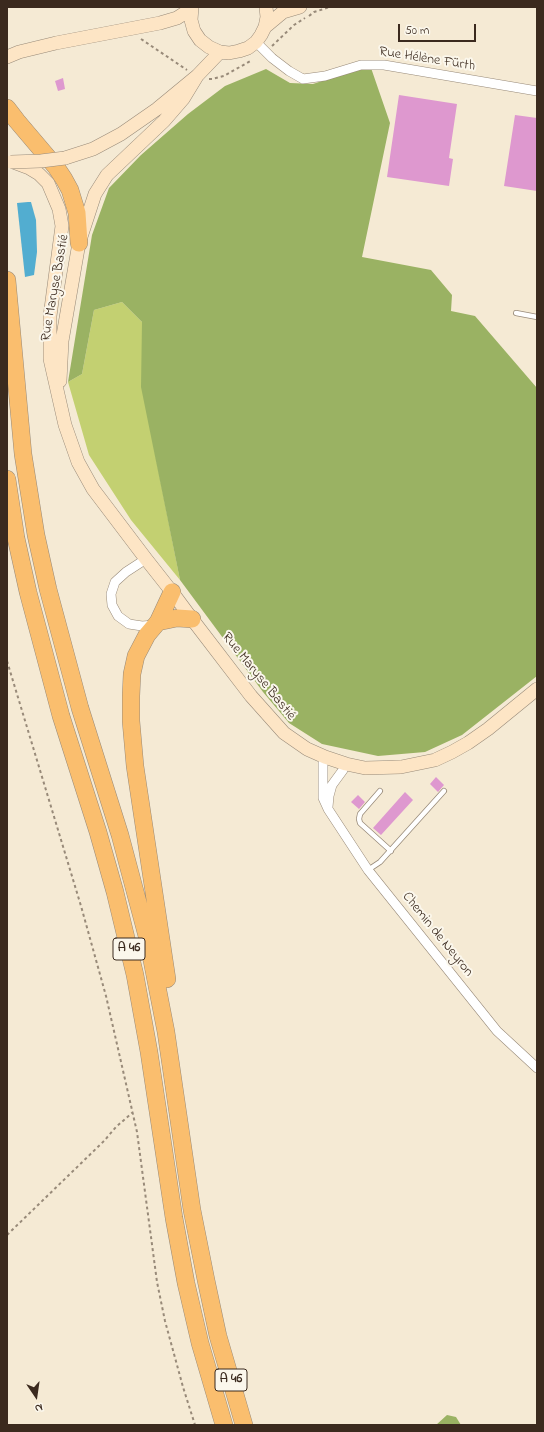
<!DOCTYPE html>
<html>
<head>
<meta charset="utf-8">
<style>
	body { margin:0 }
	#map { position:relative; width:544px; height:1432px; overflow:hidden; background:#f5ead4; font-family:"Indie Flower",sans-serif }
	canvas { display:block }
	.frame { position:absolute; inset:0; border:8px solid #3b2a1e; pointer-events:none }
	.north { position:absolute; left:16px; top:1376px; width:40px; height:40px; -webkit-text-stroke:3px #fbf7ec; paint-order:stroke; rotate:167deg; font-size:11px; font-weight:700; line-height:16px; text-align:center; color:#3b2a1e }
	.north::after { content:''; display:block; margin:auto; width:14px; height:18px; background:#3b2a1e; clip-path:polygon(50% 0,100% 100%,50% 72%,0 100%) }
	.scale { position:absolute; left:398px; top:24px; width:78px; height:18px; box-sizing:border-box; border:2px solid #3b2a1e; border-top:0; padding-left:5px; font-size:12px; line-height:14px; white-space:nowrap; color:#3b2a1e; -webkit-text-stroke:3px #fbf7ec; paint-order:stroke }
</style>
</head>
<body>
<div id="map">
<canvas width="544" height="1432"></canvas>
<div class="frame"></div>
<div class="north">N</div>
<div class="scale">50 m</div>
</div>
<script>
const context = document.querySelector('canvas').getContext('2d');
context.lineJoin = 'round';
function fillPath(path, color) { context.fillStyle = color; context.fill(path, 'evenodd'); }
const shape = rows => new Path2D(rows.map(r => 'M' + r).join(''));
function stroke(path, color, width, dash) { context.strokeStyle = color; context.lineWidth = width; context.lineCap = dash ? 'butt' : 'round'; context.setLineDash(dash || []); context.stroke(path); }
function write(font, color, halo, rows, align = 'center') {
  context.font = font + ' "Indie Flower",sans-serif'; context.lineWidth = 4; context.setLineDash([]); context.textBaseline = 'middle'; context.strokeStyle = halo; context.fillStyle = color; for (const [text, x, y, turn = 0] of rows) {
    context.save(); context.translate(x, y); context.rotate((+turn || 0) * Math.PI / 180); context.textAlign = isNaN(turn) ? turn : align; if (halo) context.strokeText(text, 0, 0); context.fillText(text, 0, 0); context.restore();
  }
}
const green = shape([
	[122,302,142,322,142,387,180,580,131,520,89,455,68,382,82,374,94,310]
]);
const forest = shape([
	[370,65,390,123,362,257,431,270,452,295,451,311,475,316,537,388,537,676,462,735,425,752,378,756,322,744,289,723,263,692,180,580,141,387,142,322,122,302,94,310,82,374,68,382,92,235,109,188,141,155,188,114,225,86,266,69,290,83,313,84],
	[447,1415,456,1417,461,1425,436,1425]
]);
const water = shape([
	[28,202,31,202,36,220,37,252,34,275,25,277,17,203]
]);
const building = shape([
	[63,78,65,89,58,91,55,81],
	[399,95,457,104,449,158,453,159,449,186,387,177],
	[515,115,537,118,537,191,504,186],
	[436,777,444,785,438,792,430,784],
	[405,792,413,800,381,835,373,828],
	[358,795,365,802,359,809,351,802]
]);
const path = shape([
	[309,16,314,12,330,7],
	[141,39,187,70],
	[272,46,294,25,305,18],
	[209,79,212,79,224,76,252,60],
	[7,661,81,906,106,996,137,1132,157,1282,165,1321,183,1387,195,1425],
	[7,1235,104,1141,116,1127,133,1112]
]);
const lane = shape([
	[516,313,537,317],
	[380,791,360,814,359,819,360,823,391,851],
	[368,870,380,862,444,791]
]);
const street = shape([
	[256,42,272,58,289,71,303,79,325,76,361,65,384,65,537,91],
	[146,559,126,572,115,582,111,594,112,605,118,616,129,624,142,626,155,625],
	[325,757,323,763,323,798,328,809,368,870,497,1031,537,1068],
	[328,807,329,796,332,785,343,770,346,764]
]);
const secondary = shape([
	[192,7,191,20,194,31,200,40,209,47,220,52,229,53,239,51,248,48,256,42,261,35,265,27,267,17,266,7],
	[265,27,283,12,300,7],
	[7,57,19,52,56,43,160,23,177,18,191,9],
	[65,158,93,149,121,134,157,109,197,76,220,52],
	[13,162,29,168,39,174,48,183,59,209,62,226,50,316,50,359,65,425,78,462,93,489,146,559,172,592,192,619,251,696,284,733,307,749,325,757,346,764,365,768,401,767,435,760,452,752,468,743,488,729,537,689],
	[60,381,62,341,79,243,95,194,107,175,164,121,183,99,197,76]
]);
const highway = shape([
	[7,108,17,121,56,167,64,179,70,190,77,213,79,243],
	[7,280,23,454,36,535,48,589,80,708,120,835,148,940,166,1032,192,1210,206,1280,218,1336,244,1425],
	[7,479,16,538,28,592,61,716,98,832,115,892,135,975,149,1052,174,1218,186,1283,200,1343,224,1425],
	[158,622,177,618,192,619],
	[167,979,135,766,131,721,131,696,132,674,136,656,147,635,158,622,172,592]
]);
const secondaryBridge = shape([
	[11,162,41,161,65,158]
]);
const shields = [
	[129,949,32],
	[231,1380,32]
];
const shieldNames = [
	["A 46",129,949],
	["A 46",231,1380]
];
const streetNames = [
	["Rue Hélène Fürth",427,60,9],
	["Rue Maryse Bastié",56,288,-80],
	["Rue Maryse Bastié",258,677,51],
	["Chemin de Neyron",437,935,51]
];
fillPath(green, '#c3d071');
fillPath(forest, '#9ab263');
fillPath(water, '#52add0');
fillPath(building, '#de98cf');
stroke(lane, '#988a79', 6);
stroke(street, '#988a79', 10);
stroke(secondary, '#988a79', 14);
stroke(highway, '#988a79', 18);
stroke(path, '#988a79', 2, [3, 3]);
stroke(lane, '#fff', 4.5);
stroke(street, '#fff', 9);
stroke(secondary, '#fde5c5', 13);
stroke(highway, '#fabe6e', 17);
stroke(secondaryBridge, '#988a79', 14, []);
stroke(secondaryBridge, '#fde5c5', 13);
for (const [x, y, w] of shields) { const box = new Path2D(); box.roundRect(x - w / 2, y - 11, w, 22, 3); context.fillStyle = '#fbf7ec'; context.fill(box); stroke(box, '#3b2a1e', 1); }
write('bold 13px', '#3b2a1e', null, shieldNames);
write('14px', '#3b2a1e', '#fbf7ec', streetNames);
</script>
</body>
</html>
